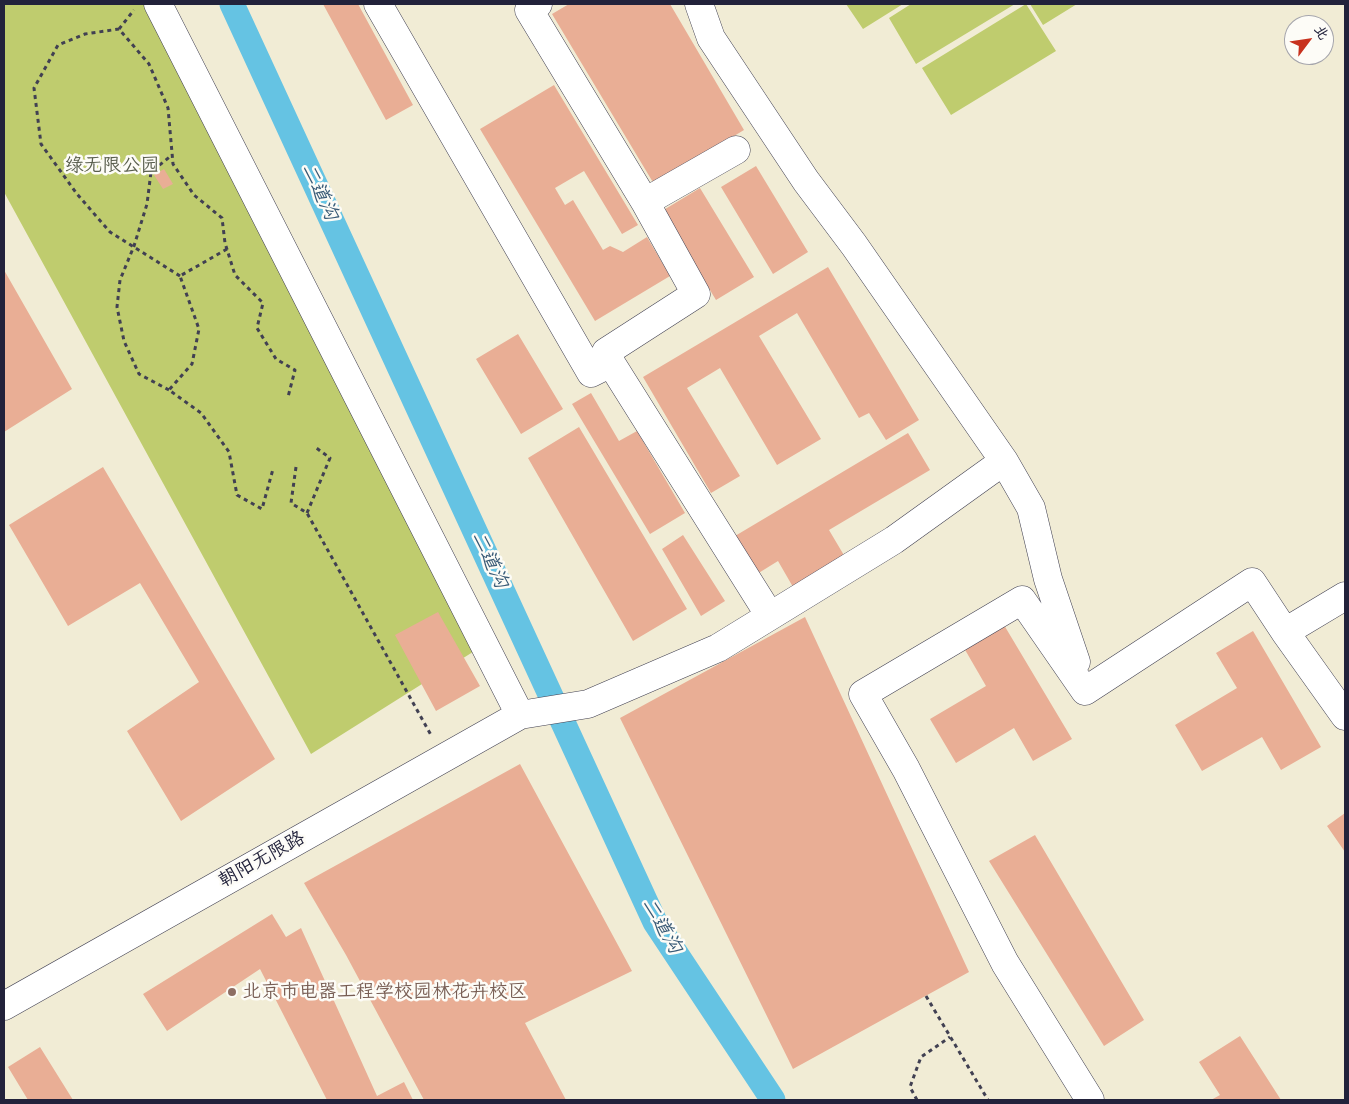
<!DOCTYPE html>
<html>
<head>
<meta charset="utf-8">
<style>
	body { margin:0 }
	#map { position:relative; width:1349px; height:1104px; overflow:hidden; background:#f1ecd5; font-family:Itim,"LXGW WenKai TC",sans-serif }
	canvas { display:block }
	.frame { position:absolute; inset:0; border:5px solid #22223b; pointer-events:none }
	.north { position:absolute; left:1284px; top:15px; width:50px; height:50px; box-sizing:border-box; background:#fdfcf7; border:1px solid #a5a5ac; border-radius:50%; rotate:59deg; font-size:14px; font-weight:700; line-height:20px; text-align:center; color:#22223b }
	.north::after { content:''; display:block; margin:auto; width:18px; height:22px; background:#c8321e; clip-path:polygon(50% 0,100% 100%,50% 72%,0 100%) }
</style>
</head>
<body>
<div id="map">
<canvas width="1349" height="1104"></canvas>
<div class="frame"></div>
<div class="north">北</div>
</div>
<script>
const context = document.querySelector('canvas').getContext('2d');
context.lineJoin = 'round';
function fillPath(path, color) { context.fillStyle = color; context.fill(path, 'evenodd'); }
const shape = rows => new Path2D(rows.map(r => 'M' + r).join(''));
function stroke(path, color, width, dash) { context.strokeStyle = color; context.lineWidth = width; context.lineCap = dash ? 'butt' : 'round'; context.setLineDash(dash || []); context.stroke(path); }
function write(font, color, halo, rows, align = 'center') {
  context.font = font + ' Itim,"LXGW WenKai TC",sans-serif'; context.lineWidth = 5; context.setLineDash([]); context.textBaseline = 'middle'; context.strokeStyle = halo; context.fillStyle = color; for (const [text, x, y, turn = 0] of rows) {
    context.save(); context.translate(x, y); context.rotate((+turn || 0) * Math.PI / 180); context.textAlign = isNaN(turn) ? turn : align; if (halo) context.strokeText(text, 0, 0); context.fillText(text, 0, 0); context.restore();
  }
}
const green = shape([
	[4,4,152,4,476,650,311,754,4,192],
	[846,4,903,4,863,29],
	[911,4,1015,4,916,64,889,18],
	[1026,4,1056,51,951,115,922,68],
	[1030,4,1077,4,1043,25]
]);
const canal = shape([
	[232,4,655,922,773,1100]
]);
const building = shape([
	[323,4,358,4,413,105,386,120],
	[569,4,670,4,744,130,654,184,552,14],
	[554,85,638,225,622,234,584,171,555,188,565,205,573,200,603,250,610,246,623,252,647,237,670,276,595,321,480,129],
	[756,166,808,252,773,274,721,187],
	[164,169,173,184,163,189,154,175],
	[700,188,754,277,716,300,662,211],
	[828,267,919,420,886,440,869,413,859,418,797,313,759,336,821,439,777,465,720,368,687,388,740,476,711,493,643,377],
	[4,270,72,389,4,432],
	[518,334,563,409,521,434,476,359],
	[591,393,619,441,637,431,685,513,650,534,572,404],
	[579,427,687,609,633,641,528,458],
	[908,433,930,470,829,530,845,557,793,587,778,561,757,574,735,536],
	[103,467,275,759,181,821,127,731,199,682,140,583,68,626,9,525],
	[683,535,725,601,701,616,662,549],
	[438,612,480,686,436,711,395,635],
	[805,617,969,972,793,1069,620,718],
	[1004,625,1072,739,1033,761,1014,728,956,763,930,719,986,686,964,648],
	[1253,631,1321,747,1281,770,1262,737,1202,771,1175,725,1237,688,1216,653],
	[520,764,632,971,525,1023,566,1100,424,1100,346,955,304,883],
	[1345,813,1345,852,1327,826],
	[1035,835,1144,1020,1104,1046,989,861],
	[272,914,286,937,301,928,377,1096,404,1082,413,1100,327,1100,260,969,167,1031,143,994],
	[1240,1036,1281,1100,1211,1100,1220,1095,1199,1062],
	[40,1047,73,1100,28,1100,8,1067]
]);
const path = shape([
	[119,29,134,10],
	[227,249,180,276,199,329,192,364,169,390,201,413,229,452,237,495,262,509,273,469],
	[180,276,110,232,77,194,41,144,34,88,58,45,85,34,119,29,149,64,168,108,173,164,194,195,222,218,225,243,235,275,263,303,257,328,276,359,295,370,288,397],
	[169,390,139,374,124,341,117,307,120,280,134,246,147,204,151,172,172,155],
	[296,467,291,503,307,513,431,735],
	[307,513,330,458,315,447],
	[926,996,988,1100],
	[917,1100,910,1087,921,1057,950,1037]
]);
const minor = shape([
	[158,4,520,715],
	[378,4,591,373,611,363,770,616],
	[538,4,529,10,645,202,736,150],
	[699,4,711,38,806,181,854,245,1004,461,1031,508,1048,579,1076,662],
	[611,363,606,352,696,294,645,202],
	[1285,632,1345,596],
	[4,1006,520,715,588,704,718,648,894,540,1004,461],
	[1090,1100,1005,963,906,769,863,694,1022,600,1085,691,1252,582,1285,632,1345,716]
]);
const markers = [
	[232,992,5,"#8d6e63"]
];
const parkNames = [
	["绿无限公园",112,166]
];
const streetNames = [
	["朝阳无限路",262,860,-29]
];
const educationNames = [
	["北京市电器工程学校园林花卉校区",242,992]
];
const waterNames = [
	["二道沟",319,192,65],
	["二道沟",489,560,65],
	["二道沟",661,926,60]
];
fillPath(green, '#bfcc6e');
stroke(canal, '#65c3e3', 25);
fillPath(building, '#e9ae95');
stroke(minor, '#414052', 29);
stroke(path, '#414052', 3, [4, 4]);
stroke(minor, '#fff', 28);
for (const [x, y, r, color] of markers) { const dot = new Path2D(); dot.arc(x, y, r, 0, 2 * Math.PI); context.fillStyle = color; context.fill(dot); stroke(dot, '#fdfcf7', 2); }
write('19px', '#595e4d', '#fdfcf7', parkNames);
write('19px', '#22223b', '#fdfcf7', streetNames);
write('19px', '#785e54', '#fdfcf7', educationNames, 'left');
write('italic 20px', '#395a76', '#fdfcf7', waterNames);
</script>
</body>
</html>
